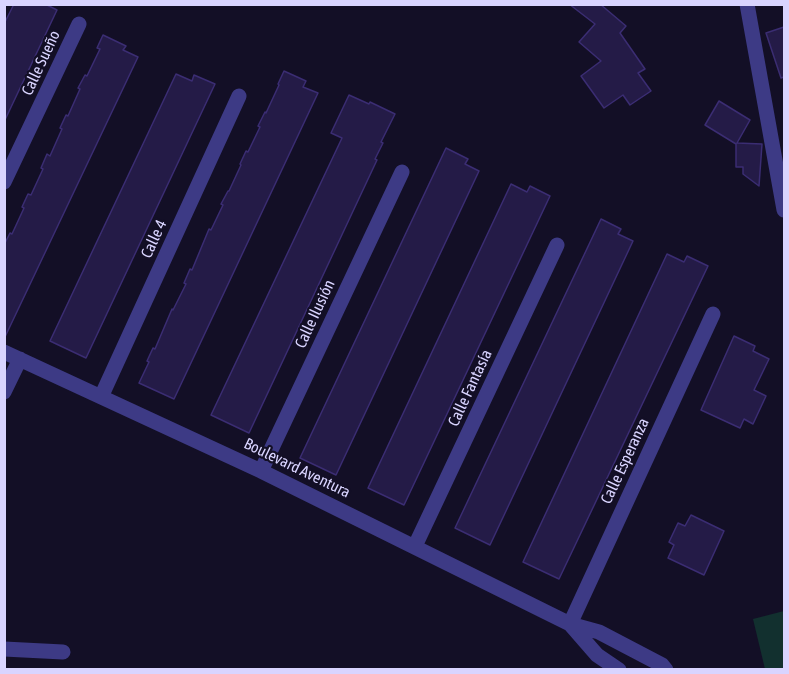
<!DOCTYPE html>
<html>
<head>
<meta charset="utf-8">
<style>
	body { margin:0 }
	#map { position:relative; width:789px; height:674px; overflow:hidden; background:#130f26; font-family:"Asap Condensed",sans-serif }
	canvas { display:block }
	.frame { position:absolute; inset:0; border:6px solid #d9d4ff; pointer-events:none }
</style>
</head>
<body>
<div id="map">
<canvas width="789" height="674"></canvas>
<div class="frame"></div>
</div>
<script>
const context = document.querySelector('canvas').getContext('2d');
context.lineJoin = 'round';
function fillPath(path, color) { context.fillStyle = color; context.fill(path, 'evenodd'); }
const shape = rows => new Path2D(rows.map(r => 'M' + r).join(''));
function stroke(path, color, width, dash) { context.strokeStyle = color; context.lineWidth = width; context.lineCap = dash ? 'butt' : 'round'; context.setLineDash(dash || []); context.stroke(path); }
function write(font, color, halo, rows, align = 'center') {
  context.font = font + ' "Asap Condensed",sans-serif'; context.lineWidth = 4.5; context.setLineDash([]); context.textBaseline = 'middle'; context.strokeStyle = halo; context.fillStyle = color; for (const [text, x, y, turn = 0] of rows) {
    context.save(); context.translate(x, y); context.rotate((+turn || 0) * Math.PI / 180); context.textAlign = isNaN(turn) ? turn : align; if (halo) context.strokeText(text, 0, 0); context.fillText(text, 0, 0); context.restore();
  }
}
const green = shape([
	[784,611,784,669,765,669,753,619]
]);
const building = shape([
	[14,4,45,4,57,10,4,122,4,24,14,4],
	[569,4,600,4,626,26,620,33,645,69,638,73,651,91,630,105,623,95,604,108,581,76,601,61,579,42,595,24,569,4],
	[784,27,784,77,781,78,766,33,784,27],
	[103,35,126,46,123,50,138,57,4,339,4,245,10,233,12,234,24,208,22,207,28,194,31,195,43,169,41,168,47,154,50,156,62,129,60,128,66,115,68,116,80,89,78,88,85,75,87,76,100,49,97,48,103,35],
	[284,71,306,81,303,87,318,93,174,399,139,383,149,362,147,361,153,348,155,349,172,309,173,310,186,284,184,283,190,269,192,270,209,229,211,230,223,205,221,204,228,191,229,191,241,165,240,164,246,151,248,152,260,127,258,126,265,112,266,113,279,85,278,84,284,71],
	[176,74,192,81,194,75,215,84,86,358,50,341,176,74],
	[349,95,369,104,370,102,395,114,381,142,383,143,375,159,377,160,249,433,211,415,342,138,331,133,349,95],
	[719,101,750,120,737,143,762,144,759,186,743,174,743,167,736,167,736,144,705,125,719,101],
	[446,148,468,159,465,164,479,171,336,475,300,458,446,148],
	[511,184,527,192,530,186,550,196,404,505,368,488,511,184],
	[601,219,621,229,618,234,633,241,490,545,455,528,601,219],
	[667,254,684,262,687,256,708,266,559,579,523,562,667,254],
	[734,336,755,346,753,351,769,359,754,390,766,396,753,424,744,419,740,428,701,410,734,336],
	[691,515,724,531,704,575,668,558,674,545,669,542,678,523,685,526,691,515]
]);
const minor = shape([
	[747,4,784,210],
	[4,182,79,24],
	[4,352,261,471,570,624,599,632,662,665,666,670],
	[4,392,20,359],
	[101,397,239,96],
	[261,471,402,172],
	[415,546,557,245],
	[570,624,713,314],
	[570,624,597,655,619,670],
	[4,649,63,652]
]);
const streetNames = [
	["Calle Sueño",41,63,-65],
	["Calle 4",154,239,-65],
	["Calle Ilusión",315,314,-65],
	["Calle Fantasía",470,388,-65],
	["Calle Esperanza",625,461,-65],
	["Boulevard Aventura",297,468,26]
];
fillPath(green, '#12302f');
fillPath(building, '#241b47');
stroke(building, '#3b2d73', 1.5);
stroke(minor, '#3d3a85', 15);
write('16px', '#d9d4ff', '#130f26', streetNames);
</script>
</body>
</html>
